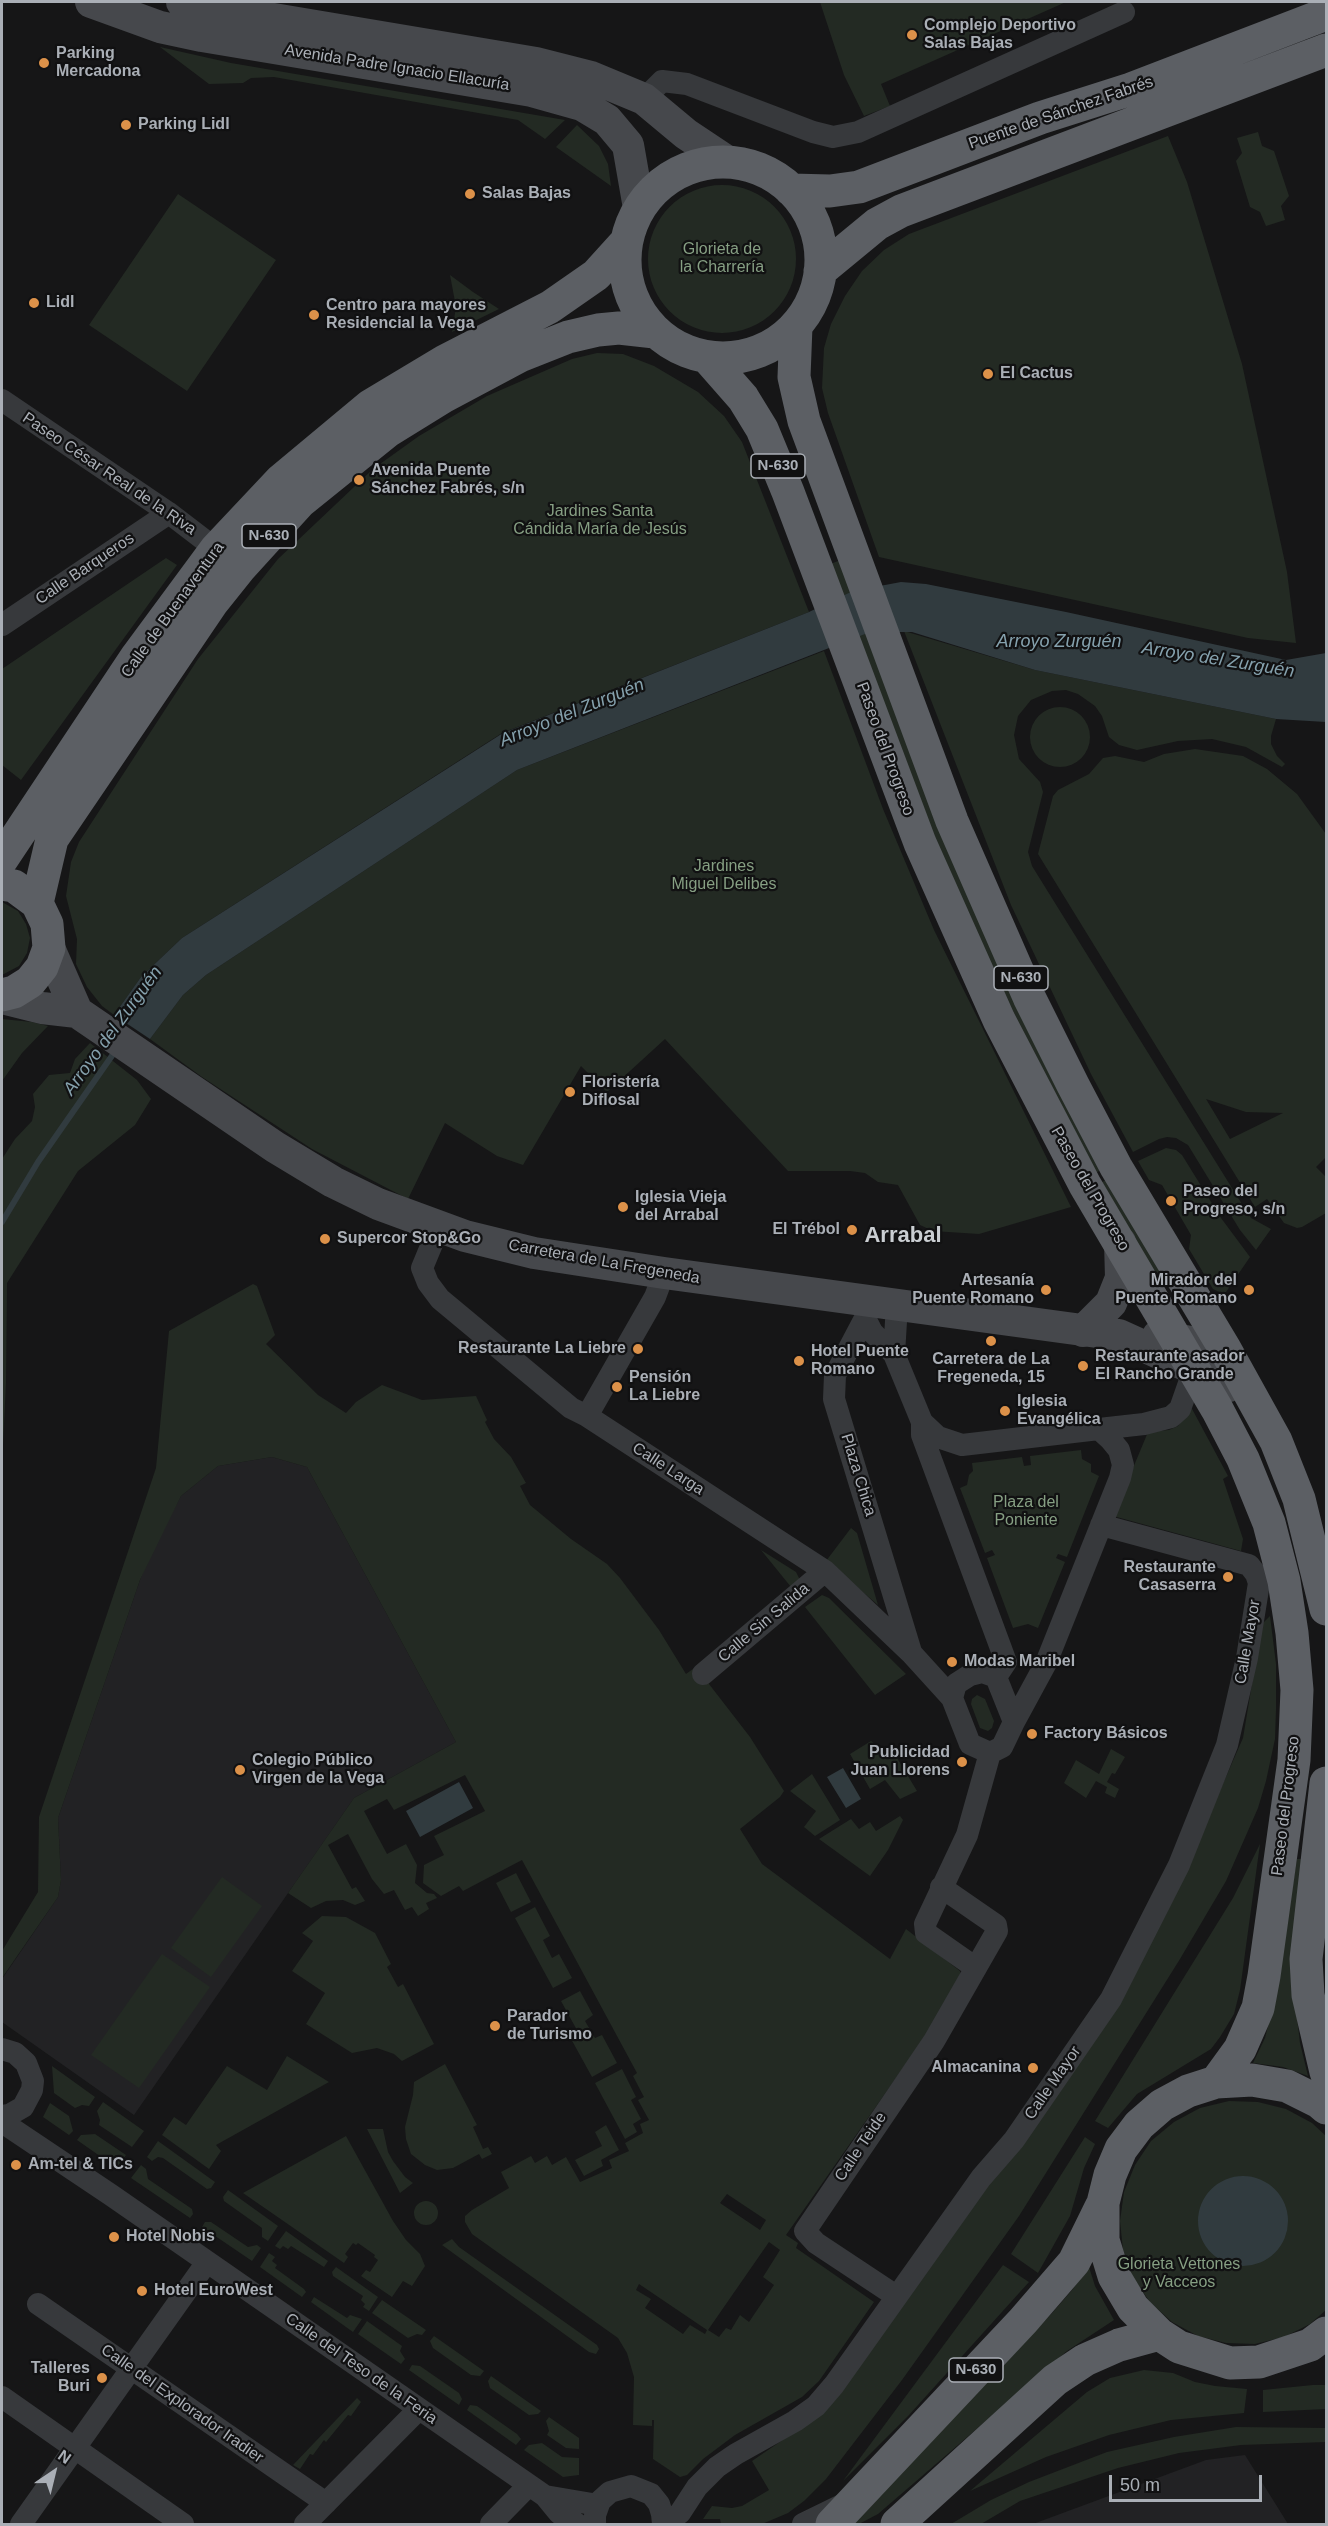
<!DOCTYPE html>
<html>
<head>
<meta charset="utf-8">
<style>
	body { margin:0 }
	#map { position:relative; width:1328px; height:2526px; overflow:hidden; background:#161617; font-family:Helvetica,sans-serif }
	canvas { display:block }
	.frame { position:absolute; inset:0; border:3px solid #aaafb6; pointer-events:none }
	.north { position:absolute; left:24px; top:2442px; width:60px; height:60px; -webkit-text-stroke:4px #111112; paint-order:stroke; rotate:35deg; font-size:16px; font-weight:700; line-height:24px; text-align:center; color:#aaafb6 }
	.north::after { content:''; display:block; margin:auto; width:21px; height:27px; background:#aaafb6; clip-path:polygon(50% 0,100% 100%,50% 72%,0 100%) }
	.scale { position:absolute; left:1109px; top:2475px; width:153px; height:27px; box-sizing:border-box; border:3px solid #aaafb6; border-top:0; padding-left:8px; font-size:18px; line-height:21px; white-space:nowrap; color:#aaafb6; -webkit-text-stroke:4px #111112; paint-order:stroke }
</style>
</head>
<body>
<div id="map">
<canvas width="1328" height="2526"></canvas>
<div class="frame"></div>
<div class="north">N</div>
<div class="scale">50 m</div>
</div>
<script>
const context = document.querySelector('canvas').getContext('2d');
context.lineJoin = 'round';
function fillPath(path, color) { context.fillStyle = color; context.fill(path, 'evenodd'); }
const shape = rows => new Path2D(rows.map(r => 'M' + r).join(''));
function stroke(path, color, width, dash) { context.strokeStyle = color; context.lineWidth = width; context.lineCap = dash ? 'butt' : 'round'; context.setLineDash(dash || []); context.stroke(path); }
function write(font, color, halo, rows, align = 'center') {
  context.font = font + ' Helvetica,sans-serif'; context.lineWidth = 4.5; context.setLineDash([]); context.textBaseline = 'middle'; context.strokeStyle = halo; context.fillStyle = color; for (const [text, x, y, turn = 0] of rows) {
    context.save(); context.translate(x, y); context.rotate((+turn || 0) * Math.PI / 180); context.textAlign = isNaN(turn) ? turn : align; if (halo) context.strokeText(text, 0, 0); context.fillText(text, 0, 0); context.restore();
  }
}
const built = shape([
	[272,1457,307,1467,456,1742,354,1798,134,2115,2,2022,2,1979,58,1897,61,1880,58,1818,140,1580,151,1552,181,1496,218,1466],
	[1245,2455,1288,2524,1033,2524,1206,2460]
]);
const green = shape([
	[820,2,1066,2,881,84,890,106,864,116,844,75],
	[160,47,231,63,565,120,545,139,518,120,274,77,251,78,243,83,209,84],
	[577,125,599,146,608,164,611,186,556,147],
	[1258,132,1262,146,1274,151,1289,196,1281,206,1285,220,1266,226,1260,212,1250,207,1236,161,1242,153,1237,138],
	[1168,136,1187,182,1242,364,1287,572,1296,643,1248,638,879,557,828,413,822,388,824,348,831,324,845,296,862,271,884,250,909,234],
	'648 259a74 74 0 1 1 148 0a74 74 0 1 1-148 0Z',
	[178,194,276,260,187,391,89,325],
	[450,275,473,292,499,309,452,332,456,307],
	[597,353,623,354,654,366,698,392,724,416,742,442,809,612,502,733,182,938,141,977,114,1015,102,1006,87,987,76,964,77,939,66,896,71,862,79,842,198,659,278,559,373,469,419,436,487,396,572,359],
	[166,558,177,565,21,780,2,765,2,669],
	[843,559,1102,1169,1093,1175,950,885,828,565],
	[904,631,1035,670,1276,719,1271,736,1271,744,1277,756,1285,764,1282,767,1246,747,1212,739,1178,741,1137,750,1119,745,1109,737,1102,716,1095,706,1078,694,1066,690,1052,691,1031,700,1018,716,1014,735,1019,759,1040,782,1043,792,1028,852,1032,866,1245,1209,1251,1218,1271,1229,1256,1250,1240,1230,1188,1145,1176,1138,1167,1137,1159,1139,1133,1152,1091,1074,1011,905],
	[824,651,883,809,934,930,1071,1207,979,1234,933,1231,920,1225,898,1185,878,1182,865,1173,850,1171,788,1171,665,1039,607,1092,581,1066,523,1165,497,1156,445,1123,408,1199,312,1149,202,1077,150,1039,183,995,206,975,517,770],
	'1030 737a30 30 0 1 1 60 0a30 30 0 1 1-60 0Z',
	[1195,749,1243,756,1267,769,1297,794,1326,834,1326,1157,1316,1167,1326,1177,1326,1213,1302,1227,1297,1228,1284,1223,1267,1199,1255,1207,1038,854,1053,796,1058,790,1089,774,1103,758,1115,756,1144,762,1164,754],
	[1206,1099,1246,1112,1283,1113,1230,1139],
	[2,902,18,911,26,924,30,938,27,953,19,966,2,975],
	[2,1019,32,1022,48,1026,22,1053,2,1081],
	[90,1043,137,1080,151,1099,135,1125,78,1171,7,1283,6,1383,2,1466,2,1159,15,1139,32,1121,35,1107,33,1094,49,1075,70,1073,75,1059],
	[1166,1148,1176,1150,1182,1155,1221,1218,1250,1257,1226,1292,1221,1293,1213,1289,1189,1249,1191,1235,1162,1185,1149,1180,1138,1161],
	[1109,1178,1169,1281,1160,1286,1099,1184],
	[253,1284,257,1286,275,1335,266,1344,318,1395,346,1413,356,1402,382,1385,422,1400,476,1396,487,1420,485,1422,494,1439,511,1457,526,1483,520,1486,530,1505,571,1539,607,1564,620,1578,659,1630,686,1674,697,1666,710,1681,709,1684,750,1737,784,1791,780,1797,740,1829,762,1864,890,1959,906,1929,960,1971,961,1977,931,2028,786,2235,798,2243,796,2248,874,2302,819,2381,802,2397,735,2435,703,2459,687,2475,680,2477,653,2459,654,2420,652,2420,652,2426,633,2425,634,2377,627,2353,618,2338,472,2234,465,2222,465,2216,472,2210,509,2188,501,2172,531,2156,535,2163,547,2156,552,2165,566,2157,580,2182,612,2168,609,2160,629,2151,625,2143,643,2133,640,2124,649,2120,638,2100,644,2097,633,2076,637,2073,522,1860,463,1891,459,1886,441,1896,423,1883,424,1865,444,1855,434,1836,485,1811,465,1775,394,1810,387,1799,364,1811,387,1854,406,1844,417,1865,415,1883,427,1893,434,1894,437,1898,426,1903,429,1909,418,1916,412,1907,405,1910,394,1890,384,1894,372,1879,348,1834,328,1845,352,1889,356,1887,365,1901,355,1905,343,1900,326,1901,311,1908,288,1893,354,1798,456,1742,307,1467,272,1457,218,1466,181,1496,140,1580,58,1818,61,1880,58,1897,2,1978,2,1951,38,1892,39,1817,156,1468,169,1331],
	[727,2194,766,2220,760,2230,720,2203],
	[769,2242,780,2250,763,2277,774,2285,749,2322,740,2315,731,2330,726,2328,719,2337,708,2330],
	[639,2284,707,2330,705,2334,690,2325,683,2334,645,2308,651,2299,636,2290],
	[1191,1407,1228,1476,1223,1479,1243,1539,1241,1551,1113,1516,1148,1432,1169,1430,1178,1426],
	[1081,1450,1082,1459,1091,1464,1091,1472,1099,1476,1067,1557,1058,1554,1056,1558,1065,1562,1038,1628,1028,1624,1013,1628,987,1558,995,1555,992,1550,985,1553,960,1488,967,1485,969,1475,973,1471,972,1463,1022,1457,1024,1466,1031,1465,1030,1456],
	[851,1528,857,1533,878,1605,826,1561],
	[761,1550,796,1572,800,1580,791,1587],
	[822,1595,829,1598,906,1674,875,1695,805,1607],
	[1270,1616,1276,1664,1276,1709,1275,1739,1266,1781,1258,1808,1226,1881,1180,1959,1019,2216,902,2380,826,2479,804,2501,788,2513,762,2524,721,2524,720,2519,703,2519,712,2506,732,2508,742,2506,769,2490,752,2461,825,2411,1186,1868,1243,1738,1262,1624],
	[977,1695,985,1699,994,1721,992,1728,988,1731,980,1728,971,1704,972,1699],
	[871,1741,878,1746,891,1748,917,1791,900,1799,885,1780,870,1789,850,1754],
	[1111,1749,1125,1757,1115,1774,1112,1773,1107,1782,1119,1789,1115,1798,1105,1793,1107,1787,1096,1781,1086,1798,1064,1783,1076,1760,1099,1774],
	[812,1774,840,1820,815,1836,804,1827,816,1811,790,1791],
	[900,1816,903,1820,888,1850,870,1876,819,1839,851,1819,859,1829,870,1822,876,1831],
	[1260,1844,1240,1990,1234,2014,1220,2037,1211,2049,1137,2094,1108,2128,1095,2121,1233,1898],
	[1297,1859,1302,1859,1294,1992,1300,2043,1308,2076,1283,2067,1253,2063,1265,2038,1272,2010],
	[516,1873,531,1902,511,1912,496,1883],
	[222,1877,262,1906,211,1977,171,1948],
	[535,1907,550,1936,543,1940,552,1958,559,1954,572,1978,553,1988,515,1918],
	[322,1916,346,1917,375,1933,391,1964,387,1967,398,1987,403,1984,434,2044,402,2061,394,2054,377,2048,352,2053,306,2024,325,1993,292,1971,313,1941,302,1933],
	[162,1954,210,1987,139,2088,91,2055],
	[580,1991,593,2015,585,2021,595,2038,602,2035,617,2063,592,2077,570,2037,578,2032,561,2001],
	[287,2056,329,2082,216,2145,221,2151,209,2169,162,2135,174,2117,186,2125,227,2066,267,2090],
	[445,2064,477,2125,473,2127,483,2149,488,2147,492,2154,482,2159,479,2154,453,2168,437,2170,425,2165,411,2154,406,2139,405,2127,413,2095,414,2082],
	[52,2066,95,2097,89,2106,82,2105,75,2108,54,2093],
	[622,2069,636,2097,631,2100,641,2119,633,2124,637,2132,625,2139,595,2083],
	[1229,2101,1258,2102,1286,2109,1312,2123,1326,2136,1326,2310,1310,2324,1284,2337,1255,2344,1226,2343,1198,2336,1172,2322,1150,2302,1133,2278,1123,2250,1120,2221,1124,2192,1135,2165,1151,2141,1174,2122,1200,2108],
	[103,2102,144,2131,132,2147,99,2125,100,2120,97,2111],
	[50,2103,69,2116,73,2131,69,2135,43,2117],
	[606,2125,619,2150,601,2160,603,2166,584,2176,575,2160,602,2146,595,2132],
	[367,2129,383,2129,388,2152,393,2161,405,2177,413,2183,400,2193],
	[95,2134,126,2155,117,2168,77,2140,81,2135],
	[346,2136,393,2221,406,2240,420,2254,425,2266,412,2286,403,2281,392,2297,361,2276,366,2270,370,2272,378,2260,374,2257,375,2255,358,2243,356,2245,353,2243,345,2254,348,2257,344,2263,243,2193],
	[1085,2137,1095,2144,1084,2168,1070,2216,1038,2273,1011,2254],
	[158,2141,215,2182,211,2188,207,2189,163,2158,158,2157,152,2161,147,2157],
	[141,2165,146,2169,148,2179,192,2209,193,2214,190,2218,131,2178],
	[228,2190,278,2226,268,2241,262,2237,262,2228,224,2201,223,2197],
	'414 2213a12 12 0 1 1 24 0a12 12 0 1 1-24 0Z',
	[205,2222,211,2222,248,2247,257,2245,261,2248,252,2261,202,2227],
	[286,2231,328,2261,324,2267,291,2246,288,2249,283,2246,280,2249,275,2246],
	[452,2239,459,2247,597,2345,599,2349,596,2354,589,2352,442,2245],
	[269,2253,275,2257,272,2261,277,2265,275,2268,304,2289,306,2292,302,2297,260,2267],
	[1003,2265,1029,2282,909,2415,843,2481],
	[336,2267,378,2297,369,2311,363,2307,365,2304,361,2300,363,2296,333,2276,332,2272],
	[1089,2267,1095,2286,1114,2320,1067,2351,878,2514,859,2524,853,2524,1053,2312,1072,2290],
	[314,2297,347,2318,350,2315,362,2319,353,2332,311,2302],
	[382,2300,426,2330,422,2335,417,2334,408,2338,372,2313],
	[367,2321,402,2346,400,2351,405,2359,401,2364,358,2334],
	[434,2336,484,2371,480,2376,471,2375,433,2348,430,2341],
	[412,2365,420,2366,459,2393,462,2399,459,2405,409,2370],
	[1144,2370,1173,2373,1195,2382,1215,2386,1247,2389,1244,2413,1171,2420,1109,2435,1046,2457,970,2491,1087,2392,1110,2378],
	[491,2376,541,2411,538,2414,529,2415,490,2388,488,2381],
	[1313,2385,1326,2385,1326,2409,1263,2412,1263,2390],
	[357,2398,361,2402,351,2416,348,2415,326,2442,324,2440,313,2455,310,2454,300,2469,293,2465],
	[470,2405,477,2406,517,2434,521,2439,516,2445,467,2410],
	[549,2417,579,2438,579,2449,566,2448,547,2435,549,2431,546,2421],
	[1236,2427,1326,2428,1326,2442,1241,2445,1179,2453,1118,2468,1020,2501,981,2524,951,2524,991,2500,1029,2482,1107,2452,1174,2437],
	[542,2443,562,2457,579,2458,579,2475,563,2477,524,2450,529,2445]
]);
const water = shape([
	[901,582,926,584,1066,612,1286,660,1326,653,1326,722,1276,719,1035,670,912,632,870,632,517,770,206,975,183,995,150,1039,114,1015,141,977,182,938,503,733,809,612,853,591],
	[843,1768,861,1799,846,1808,827,1777],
	[459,1782,473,1808,420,1837,406,1811],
	'1198 2221a45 45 0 1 1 90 0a45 45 0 1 1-90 0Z'
]);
const stream = shape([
	[2,1222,38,1162,116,1050]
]);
const minor = shape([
	[644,99,662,81,687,84,813,132,833,137,858,132,1124,12],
	[2,400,169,513,216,549],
	[2,625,169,513],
	[439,1227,422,1268,428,1283,440,1299,571,1408,587,1416,825,1571,912,1654,952,1698],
	[866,1308,865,1318,835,1375,834,1399,911,1652],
	[865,1318,872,1332,894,1354,922,1422,922,1435,1006,1662,996,1677],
	[894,1354,897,1305],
	[587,1416,655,1297,664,1273],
	[922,1422,938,1437,962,1445,1099,1429,1110,1439,1119,1450,1123,1465,1120,1478,1046,1663,1014,1722],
	[1099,1429,1144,1424,1171,1417,1180,1409,1194,1369],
	[982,1672,996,1677,1014,1722,1002,1747,990,1753,970,1744,952,1698,956,1684,970,1675,982,1672],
	[703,1674,825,1571],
	[976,1968,926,1933,925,1924,967,1835,990,1753],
	[2,2049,15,2053,26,2063,33,2081,32,2090,23,2107,9,2115,2,2116],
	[2,2122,111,2195,545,2496,559,2513,577,2524],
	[896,2296,816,2243,805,2231,934,2041,997,1931,996,1925,941,1887],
	[38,2304,326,2503],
	[2,2397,183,2524],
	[545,2496,598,2505],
	[21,2524,207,2262],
	[305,2524,419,2409],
	[491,2524,529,2485],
	[595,2524,595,2515,600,2501,610,2492,631,2486,651,2494,659,2504,662,2514,663,2524],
	[665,2524,680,2513,697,2487,717,2467,736,2454,795,2421,816,2406,834,2385,981,2178,1014,2140,1111,1999,1179,1865,1227,1745,1247,1658,1259,1583,1256,1574,1249,1565,1101,1525],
	[803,2524,844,2504]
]);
const secondary = shape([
	[91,2,160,27,202,36,532,91,582,105,607,120,628,145,639,208],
	[182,2,208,8,536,63,591,77,644,99,686,134,728,162],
	[49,948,77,1012],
	[2,998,42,1008,77,1012,275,1147,333,1182,378,1204,465,1236,534,1253,664,1273,1119,1335,1194,1369],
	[1083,1331,1111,1303,1121,1278,1120,1242],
	[1158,1336,1196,1343,1204,1348,1211,1355,1229,1386]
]);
const trunk = shape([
	'625 260a98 98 0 1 1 196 0a98 98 0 1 1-196 0Z',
	[791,190,830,191,859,187,1040,118,1131,89,1326,14],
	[820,271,877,224,901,211,1326,50],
	[796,326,794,377,804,421,952,821,1029,997,1073,1085,1116,1167,1225,1349,1276,1441,1299,1499,1326,1609],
	[707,357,743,398,762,429,788,492,920,843,999,1020,1085,1185,1217,1409,1243,1459,1269,1523,1284,1581,1292,1633,1297,1690,1294,1760,1264,1976,1258,2008,1240,2049,1216,2082],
	[2,859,137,656,216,549,280,481,370,406,445,361,550,307,596,275,625,243],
	[2,884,14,886,37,903,47,924,49,948,42,967,30,982,14,992,2,995],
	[37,903,52,839,212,603,240,568,300,502,388,431,443,397,520,356,568,337,598,330,619,328,655,332],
	[1326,1783,1306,1959,1308,1995,1326,2072],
	[1326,2108,1319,2102,1287,2086,1252,2080,1216,2082,1188,2091,1162,2105,1139,2125,1121,2149,1110,2175,1103,2203,1103,2240,1114,2276,1133,2308,1159,2334,1179,2347,1230,2363,1259,2362,1310,2345,1326,2333],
	[832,2524,1023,2321,1074,2262,1101,2207],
	[897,2524,1055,2380,1085,2360,1119,2345,1159,2334]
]);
const markers = [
	[912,35,6,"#dc9149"],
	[44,63,6,"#dc9149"],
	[126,125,6,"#dc9149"],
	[470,194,6,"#dc9149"],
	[34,303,6,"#dc9149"],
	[314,315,6,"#dc9149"],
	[988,374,6,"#dc9149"],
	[359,480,6,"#dc9149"],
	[570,1092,6,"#dc9149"],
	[1171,1201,6,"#dc9149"],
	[623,1207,6,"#dc9149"],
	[852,1230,6,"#dc9149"],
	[325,1239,6,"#dc9149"],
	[1046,1290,6,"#dc9149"],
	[1249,1290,6,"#dc9149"],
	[991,1341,6,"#dc9149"],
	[638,1349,6,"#dc9149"],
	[799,1361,6,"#dc9149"],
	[1083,1366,6,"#dc9149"],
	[617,1387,6,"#dc9149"],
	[1005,1411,6,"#dc9149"],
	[1228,1577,6,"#dc9149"],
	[952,1662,6,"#dc9149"],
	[1032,1734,6,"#dc9149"],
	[962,1762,6,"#dc9149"],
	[240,1770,6,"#dc9149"],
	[495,2026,6,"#dc9149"],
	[1033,2068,6,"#dc9149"],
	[16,2165,6,"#dc9149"],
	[114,2237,6,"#dc9149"],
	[142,2291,6,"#dc9149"],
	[102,2378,6,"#dc9149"]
];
const shields = [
	[778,466,54],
	[269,536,54],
	[1021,978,54],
	[976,2370,54]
];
const shieldNames = [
	["N-630",778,466],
	["N-630",269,536],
	["N-630",1021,978],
	["N-630",976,2370]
];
const poiNames = [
	["Complejo Deportivo",924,26],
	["Salas Bajas",924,44],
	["Parking",56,54],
	["Mercadona",56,72],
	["Parking Lidl",138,125],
	["Salas Bajas",482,194],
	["Lidl",46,303],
	["Centro para mayores",326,306],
	["Residencial la Vega",326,324],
	["El Cactus",1000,374],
	["Avenida Puente",371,471],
	["Sánchez Fabrés, s/n",371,489],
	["Floristería",582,1083],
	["Diflosal",582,1101],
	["Paseo del",1183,1192],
	["Progreso, s/n",1183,1210],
	["Iglesia Vieja",635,1198],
	["del Arrabal",635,1216],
	["El Trébol",840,1230,"right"],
	["Supercor Stop&Go",337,1239],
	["Artesanía",1034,1281,"right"],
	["Puente Romano",1034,1299,"right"],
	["Mirador del",1237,1281,"right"],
	["Puente Romano",1237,1299,"right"],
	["Restaurante La Liebre",626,1349,"right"],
	["Hotel Puente",811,1352],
	["Romano",811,1370],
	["Restaurante asador",1095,1357],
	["El Rancho Grande",1095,1375],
	["Carretera de La",991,1360,"center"],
	["Fregeneda, 15",991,1378,"center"],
	["Pensión",629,1378],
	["La Liebre",629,1396],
	["Iglesia",1017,1402],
	["Evangélica",1017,1420],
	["Restaurante",1216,1568,"right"],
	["Casaserra",1216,1586,"right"],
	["Modas Maribel",964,1662],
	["Factory Básicos",1044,1734],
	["Publicidad",950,1753,"right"],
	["Juan Llorens",950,1771,"right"],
	["Colegio Público",252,1761],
	["Virgen de la Vega",252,1779],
	["Parador",507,2017],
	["de Turismo",507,2035],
	["Almacanina",1021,2068,"right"],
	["Am-tel & TICs",28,2165],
	["Hotel Nobis",126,2237],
	["Hotel EuroWest",154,2291],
	["Talleres",90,2369,"right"],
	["Buri",90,2387,"right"]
];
const streetNames = [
	["Avenida Padre Ignacio Ellacuría",397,68,9],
	["Puente de Sánchez Fabrés",1061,113,-19],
	["Paseo César Real de la Riva",109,474,34],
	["Calle Barqueros",85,569,-34],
	["Calle de Buenaventura",173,610,-54],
	["Paseo del Progreso",885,749,70],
	["Paseo del Progreso",1090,1189,60],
	["Carretera de La Fregeneda",604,1262,10],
	["Calle Larga",668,1469,33],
	["Plaza Chica",858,1475,73],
	["Calle Sin Salida",764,1623,-40],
	["Calle Mayor",1248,1642,-80],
	["Paseo del Progreso",1286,1806,-83],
	["Calle Mayor",1053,2083,-55],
	["Calle Teide",861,2147,-56],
	["Calle del Teso de la Feria",361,2369,35],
	["Calle del Explorador Iradier",182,2404,35]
];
const parkNames = [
	["Glorieta de",722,250],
	["la Charrería",722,268],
	["Jardines Santa",600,512],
	["Cándida María de Jesús",600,530],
	["Jardines",724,867],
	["Miguel Delibes",724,885],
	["Plaza del",1026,1503],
	["Poniente",1026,1521],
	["Glorieta Vettones",1179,2265],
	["y Vacceos",1179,2283]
];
const waterNames = [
	["Arroyo Zurguén",1059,642],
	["Arroyo del Zurguén",1218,660,9],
	["Arroyo del Zurguén",572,713,-22],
	["Arroyo del Zurguén",113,1031,-54]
];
const districtNames = [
	["Arrabal",903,1236]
];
fillPath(built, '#222224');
fillPath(green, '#232a23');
fillPath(water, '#313b3f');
stroke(stream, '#313b3f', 6);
stroke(minor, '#37393c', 22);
stroke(secondary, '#46484c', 32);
stroke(trunk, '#5c5f64', 33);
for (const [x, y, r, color] of markers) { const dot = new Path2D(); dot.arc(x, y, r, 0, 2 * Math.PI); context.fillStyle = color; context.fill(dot); stroke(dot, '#111112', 2); }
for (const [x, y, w] of shields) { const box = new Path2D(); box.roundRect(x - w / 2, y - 12, w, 24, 4.5); context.fillStyle = '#111112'; context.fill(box); stroke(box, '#aaafb6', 1.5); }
write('bold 15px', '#aaafb6', null, shieldNames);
write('bold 16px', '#aaafb6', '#111112', poiNames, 'left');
write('16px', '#aaafb6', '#111112', streetNames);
write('16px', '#869f83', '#111112', parkNames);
write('italic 18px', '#85a1ad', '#111112', waterNames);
write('bold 22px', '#caced2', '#111112', districtNames);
</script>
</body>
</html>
